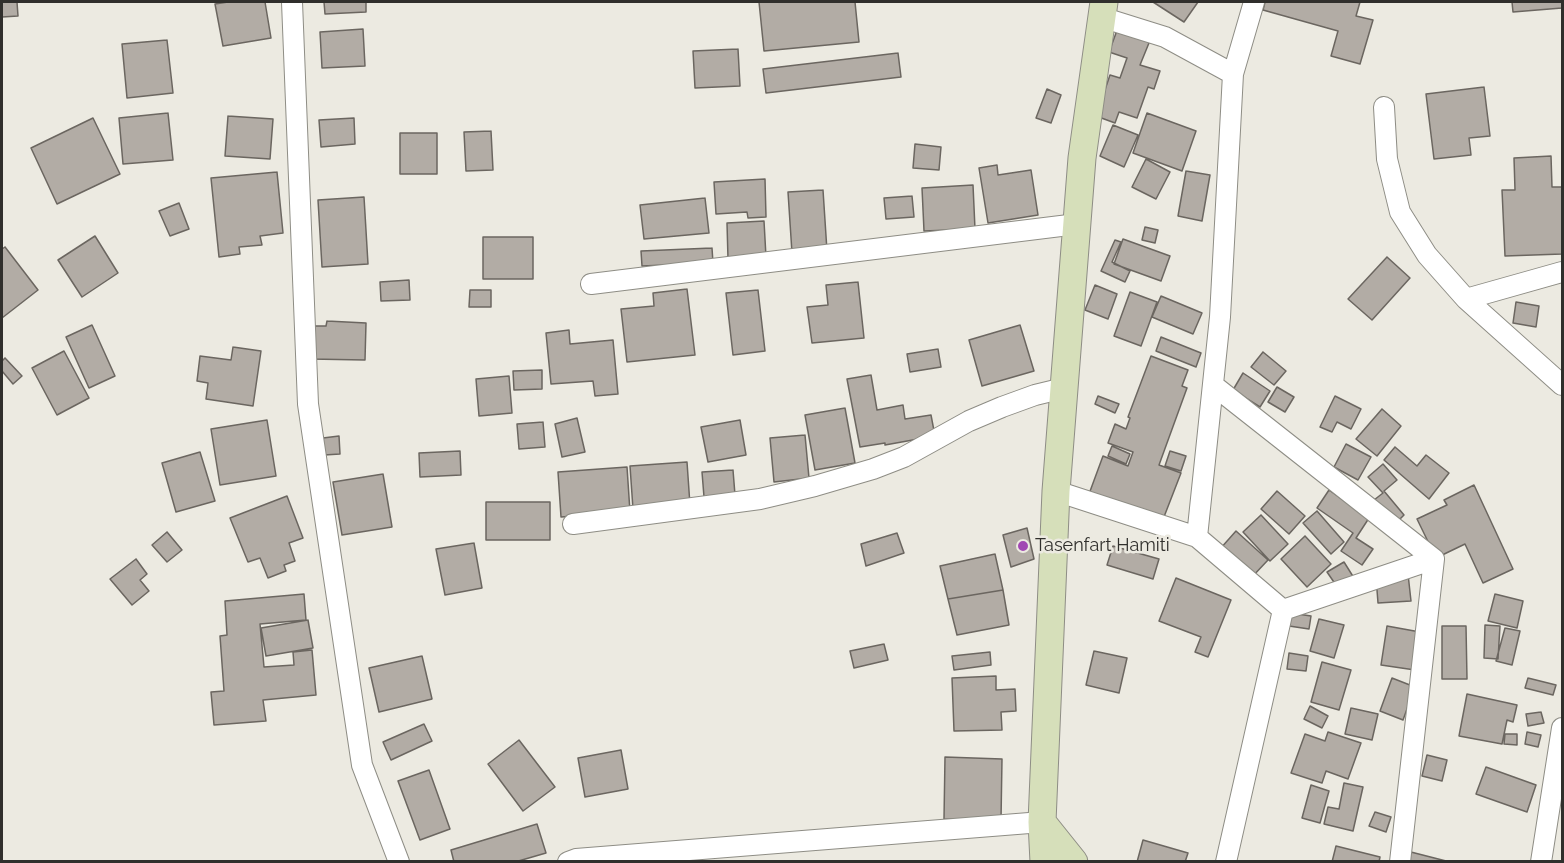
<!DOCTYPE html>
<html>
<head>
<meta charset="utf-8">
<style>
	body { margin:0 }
	#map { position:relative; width:1564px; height:863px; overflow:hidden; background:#eceae1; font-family:Raleway,sans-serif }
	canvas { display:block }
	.frame { position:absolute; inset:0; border:3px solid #302f2c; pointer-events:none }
</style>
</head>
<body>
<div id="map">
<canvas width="1564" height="863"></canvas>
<div class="frame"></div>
</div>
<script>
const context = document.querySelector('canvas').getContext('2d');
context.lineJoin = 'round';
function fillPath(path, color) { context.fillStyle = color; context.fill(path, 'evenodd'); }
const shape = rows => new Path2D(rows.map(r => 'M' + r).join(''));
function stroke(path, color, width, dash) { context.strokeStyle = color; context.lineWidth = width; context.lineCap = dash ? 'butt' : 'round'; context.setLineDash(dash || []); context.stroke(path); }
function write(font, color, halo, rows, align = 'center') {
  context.font = font + ' Raleway,sans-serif'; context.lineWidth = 5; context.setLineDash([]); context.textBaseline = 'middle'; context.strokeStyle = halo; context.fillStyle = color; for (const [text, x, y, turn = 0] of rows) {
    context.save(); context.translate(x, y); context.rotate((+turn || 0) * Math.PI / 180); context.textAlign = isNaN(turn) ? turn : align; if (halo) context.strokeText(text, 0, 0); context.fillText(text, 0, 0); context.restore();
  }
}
const building = shape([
	[2,2,17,2,18,16,2,17,2,2],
	[228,2,265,2,271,38,223,46,215,4,228,2],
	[324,2,366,2,366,12,325,14,324,2],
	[759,2,855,2,859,42,764,51,759,2],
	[1153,2,1198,2,1184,22,1153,2],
	[1265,2,1360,2,1356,16,1373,20,1360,64,1331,56,1338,31,1263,10,1265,2],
	[1512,2,1562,2,1562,8,1513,12,1512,2],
	[1119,25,1151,38,1140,65,1160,71,1154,89,1148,87,1137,118,1119,112,1115,123,1096,116,1110,75,1120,78,1127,58,1109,52,1119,25],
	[363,29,365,66,322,68,320,32,363,29],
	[167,40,173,93,127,98,122,44,167,40],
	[738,49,740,86,695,88,693,51,738,49],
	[898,53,901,77,766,93,763,69,898,53],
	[1484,87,1490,136,1469,138,1471,155,1434,159,1426,94,1484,87],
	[1047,89,1061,95,1051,123,1036,118,1047,89],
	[168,113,173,160,123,164,119,118,168,113],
	[1147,113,1196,131,1182,171,1133,153,1147,113],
	[228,116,273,119,270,159,225,156,228,116],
	[93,118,120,174,57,204,31,148,93,118],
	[354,118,355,144,321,147,319,120,354,118],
	[1113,125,1138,135,1124,167,1100,156,1113,125],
	[491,131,493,170,466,171,464,132,491,131],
	[400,133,437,133,437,174,400,174,400,133],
	[915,144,941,147,939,170,913,168,915,144],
	[1551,156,1552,187,1562,187,1562,254,1505,256,1502,190,1515,190,1514,158,1551,156],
	[1146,159,1170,172,1156,199,1132,187,1146,159],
	[997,165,998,175,1031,170,1038,215,988,223,979,168,997,165],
	[1186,171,1210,175,1202,221,1178,216,1186,171],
	[277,172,283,233,260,236,262,245,239,247,240,254,219,257,211,178,277,172],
	[765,179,766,217,748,218,747,212,716,214,714,182,765,179],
	[973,185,975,229,924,231,922,188,973,185],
	[823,190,827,251,792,253,788,192,823,190],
	[912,196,914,217,886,219,884,198,912,196],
	[364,197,368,264,322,267,318,200,364,197],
	[705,198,709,233,644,239,640,205,705,198],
	[179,203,189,229,170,236,159,211,179,203],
	[764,221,766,257,728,259,727,223,764,221],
	[1145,227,1158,230,1155,243,1142,240,1145,227],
	[95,236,118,273,82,297,58,260,95,236],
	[483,237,533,237,533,279,483,279,483,237],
	[1123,239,1170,256,1161,281,1114,264,1123,239],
	[1115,240,1121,242,1112,262,1130,271,1125,282,1101,271,1115,240],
	[5,247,38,290,2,318,2,249,5,247],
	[712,248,713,263,642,266,641,251,712,248],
	[1387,257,1410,278,1372,320,1348,299,1387,257],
	[409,280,410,300,381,301,380,282,409,280],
	[858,282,864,338,812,343,807,307,828,305,826,285,858,282],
	[1095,285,1117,294,1108,319,1085,310,1095,285],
	[687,289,695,355,627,362,621,309,654,306,653,293,687,289],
	[470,290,491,290,491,307,469,307,470,290],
	[758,290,765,351,733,355,726,293,758,290],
	[1130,292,1157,302,1141,346,1114,336,1130,292],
	[1161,296,1202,313,1193,334,1152,317,1161,296],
	[1516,302,1539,306,1536,327,1513,323,1516,302],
	[327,321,366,323,365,360,310,359,311,326,326,326,327,321],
	[92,325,115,376,89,388,66,337,92,325],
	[1020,325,1034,371,982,386,969,340,1020,325],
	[569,330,570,344,613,340,618,394,595,396,593,381,551,384,546,333,569,330],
	[1161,337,1201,353,1196,367,1156,351,1161,337],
	[233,347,261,351,253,406,206,399,208,383,197,381,200,356,231,360,233,347],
	[938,349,941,367,910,372,907,354,938,349],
	[64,351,89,398,57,415,32,368,64,351],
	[1263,352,1286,371,1274,385,1251,367,1263,352],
	[1151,356,1188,370,1182,386,1187,388,1159,465,1181,473,1162,522,1089,494,1103,456,1128,466,1133,452,1108,443,1115,424,1126,429,1130,418,1128,417,1151,356],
	[5,358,22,376,13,384,2,371,2,361,5,358],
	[542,370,542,389,514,390,513,371,542,370],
	[1243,373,1270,391,1260,407,1233,390,1243,373],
	[871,375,877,410,903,405,905,419,931,415,935,436,885,445,885,443,860,447,847,379,871,375],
	[509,376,512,413,479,416,476,379,509,376],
	[1277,387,1294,397,1285,412,1268,402,1277,387],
	[1098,396,1119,404,1115,413,1095,404,1098,396],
	[1335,396,1361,409,1351,429,1337,422,1332,432,1320,427,1335,396],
	[845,408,855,463,815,470,805,415,845,408],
	[1382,409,1401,426,1377,456,1356,439,1382,409],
	[577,418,585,452,562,457,555,424,577,418],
	[267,420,276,476,220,485,211,429,267,420],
	[740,420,746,455,708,462,701,427,740,420],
	[543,422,545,447,519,449,517,424,543,422],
	[805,435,809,478,774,482,770,438,805,435],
	[339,436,340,454,324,455,323,438,339,436],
	[1346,444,1371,457,1358,480,1334,467,1346,444],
	[1112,446,1130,454,1126,464,1108,456,1112,446],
	[1395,447,1417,466,1426,455,1449,473,1429,499,1384,460,1395,447],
	[460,451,461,475,420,477,419,453,460,451],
	[1170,451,1186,456,1181,471,1165,466,1170,451],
	[200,452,215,501,176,512,162,463,200,452],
	[687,462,690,505,633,509,630,466,687,462],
	[1383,464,1397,480,1384,491,1404,515,1395,524,1374,500,1383,493,1368,477,1383,464],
	[627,467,630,512,561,517,558,472,627,467],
	[733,470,735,495,704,497,702,472,733,470],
	[383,474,392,527,342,535,333,482,383,474],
	[1474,485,1513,569,1483,583,1465,544,1436,558,1417,519,1447,505,1444,500,1474,485],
	[1329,490,1369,518,1356,538,1373,549,1362,565,1341,551,1353,533,1317,508,1329,490],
	[1277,491,1305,516,1289,534,1261,509,1277,491],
	[287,496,303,538,289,543,295,561,284,565,286,571,268,578,260,558,248,562,230,518,287,496],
	[486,502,550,502,550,540,486,540,486,502],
	[1317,511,1344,542,1331,554,1303,523,1317,511],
	[1261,515,1288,544,1270,561,1243,532,1261,515],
	[1027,528,1034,559,1011,567,1003,535,1027,528],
	[1236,531,1268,560,1251,578,1220,549,1236,531],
	[167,532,182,550,167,562,152,545,167,532],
	[897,533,904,553,866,566,861,544,897,533],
	[1305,536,1331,564,1307,587,1281,559,1305,536],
	[474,543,482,588,445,595,436,549,474,543],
	[1113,546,1159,559,1153,579,1107,565,1113,546],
	[995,554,1003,590,948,599,940,566,995,554],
	[136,559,147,574,140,580,149,591,132,605,110,579,136,559],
	[1344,562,1354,578,1338,588,1327,572,1344,562],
	[1408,574,1411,601,1378,603,1376,577,1408,574],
	[1176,578,1231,600,1208,657,1195,652,1201,637,1159,621,1176,578],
	[1003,590,1009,625,957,635,948,599,1003,590],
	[304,594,306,620,260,624,264,667,294,665,293,652,312,650,316,695,263,700,266,721,214,725,211,692,224,691,220,636,227,635,225,601,304,594],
	[1495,594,1523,601,1517,628,1488,621,1495,594],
	[1291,613,1311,616,1309,629,1289,626,1291,613],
	[1319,619,1344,625,1334,658,1310,651,1319,619],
	[308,620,313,648,266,656,261,628,308,620],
	[1485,625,1500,626,1498,659,1484,658,1485,625],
	[1387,626,1420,632,1415,670,1381,665,1387,626],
	[1442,626,1466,626,1467,679,1442,679,1442,626],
	[1505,628,1520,631,1512,665,1496,661,1505,628],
	[884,644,888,660,854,668,850,651,884,644],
	[1094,651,1127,658,1119,693,1086,685,1094,651],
	[990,652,991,665,954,670,952,656,990,652],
	[1289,653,1308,656,1306,671,1287,669,1289,653],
	[422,656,432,699,379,712,369,668,422,656],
	[1322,662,1351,670,1339,710,1311,702,1322,662],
	[996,676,996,690,1015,689,1016,711,1001,712,1002,730,954,731,952,678,996,676],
	[1392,678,1415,687,1403,720,1380,711,1392,678],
	[1528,678,1556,685,1553,695,1525,688,1528,678],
	[1467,694,1517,705,1513,722,1507,720,1502,744,1459,736,1467,694],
	[1310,706,1328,716,1322,728,1304,719,1310,706],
	[1351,708,1378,714,1372,740,1345,734,1351,708],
	[1541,712,1544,723,1528,726,1526,714,1541,712],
	[424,724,432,741,391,760,383,742,424,724],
	[1328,732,1361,743,1348,779,1326,771,1322,783,1291,773,1305,734,1325,741,1328,732],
	[1527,732,1541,735,1538,747,1525,744,1527,732],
	[1505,734,1517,734,1517,745,1504,744,1505,734],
	[519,740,555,787,523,811,488,764,519,740],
	[621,750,628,789,585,797,578,758,621,750],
	[1427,755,1447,760,1442,781,1422,776,1427,755],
	[945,757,1002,759,1001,820,944,819,945,757],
	[1486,767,1536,785,1527,812,1476,794,1486,767],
	[429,770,450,829,420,840,398,781,429,770],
	[1344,783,1363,787,1353,831,1324,824,1328,807,1339,809,1344,783],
	[1311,785,1329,791,1320,823,1302,818,1311,785],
	[1375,812,1391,817,1386,832,1369,826,1375,812],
	[537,824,546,853,515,862,454,862,451,850,537,824],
	[1143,840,1188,853,1185,862,1137,862,1143,840],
	[1336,846,1380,857,1379,862,1332,862,1336,846],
	[1407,851,1450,862,1404,862,1407,851]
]);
const street = shape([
	[292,2,308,404,362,765,399,862],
	[1101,17,1165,37,1233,74],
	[1384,107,1387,159,1400,212,1427,255,1466,299,1562,385],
	[591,284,1077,224],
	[1466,299,1562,272],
	[1213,385,1434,559,1400,862],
	[1056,491,1197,537,1220,317,1233,74,1254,2],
	[573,524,760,499,815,486,873,469,904,457,969,421,1002,407,1035,395,1064,388],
	[1197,537,1283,610,1226,862],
	[1283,610,1434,559],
	[568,862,576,859,1042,822],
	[1541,862,1562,728]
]);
const secondary = shape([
	[1042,822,1074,862],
	[1044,862,1042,822,1056,491,1082,158,1104,2]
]);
const markers = [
	[1023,546,6,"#a148b3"]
];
const poiNames = [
	["Tasenfart Hamiti",1035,546]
];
fillPath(building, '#b2aca5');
stroke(building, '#6b6660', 1.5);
stroke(street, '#8e8d85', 22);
stroke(secondary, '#8e8d85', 29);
stroke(street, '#fff', 20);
stroke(secondary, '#d6dfba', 27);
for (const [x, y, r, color] of markers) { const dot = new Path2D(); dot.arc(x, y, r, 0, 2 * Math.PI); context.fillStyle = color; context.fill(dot); stroke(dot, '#eceae1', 2); }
write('18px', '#302f2c', '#eceae1', poiNames, 'left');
</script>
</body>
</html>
